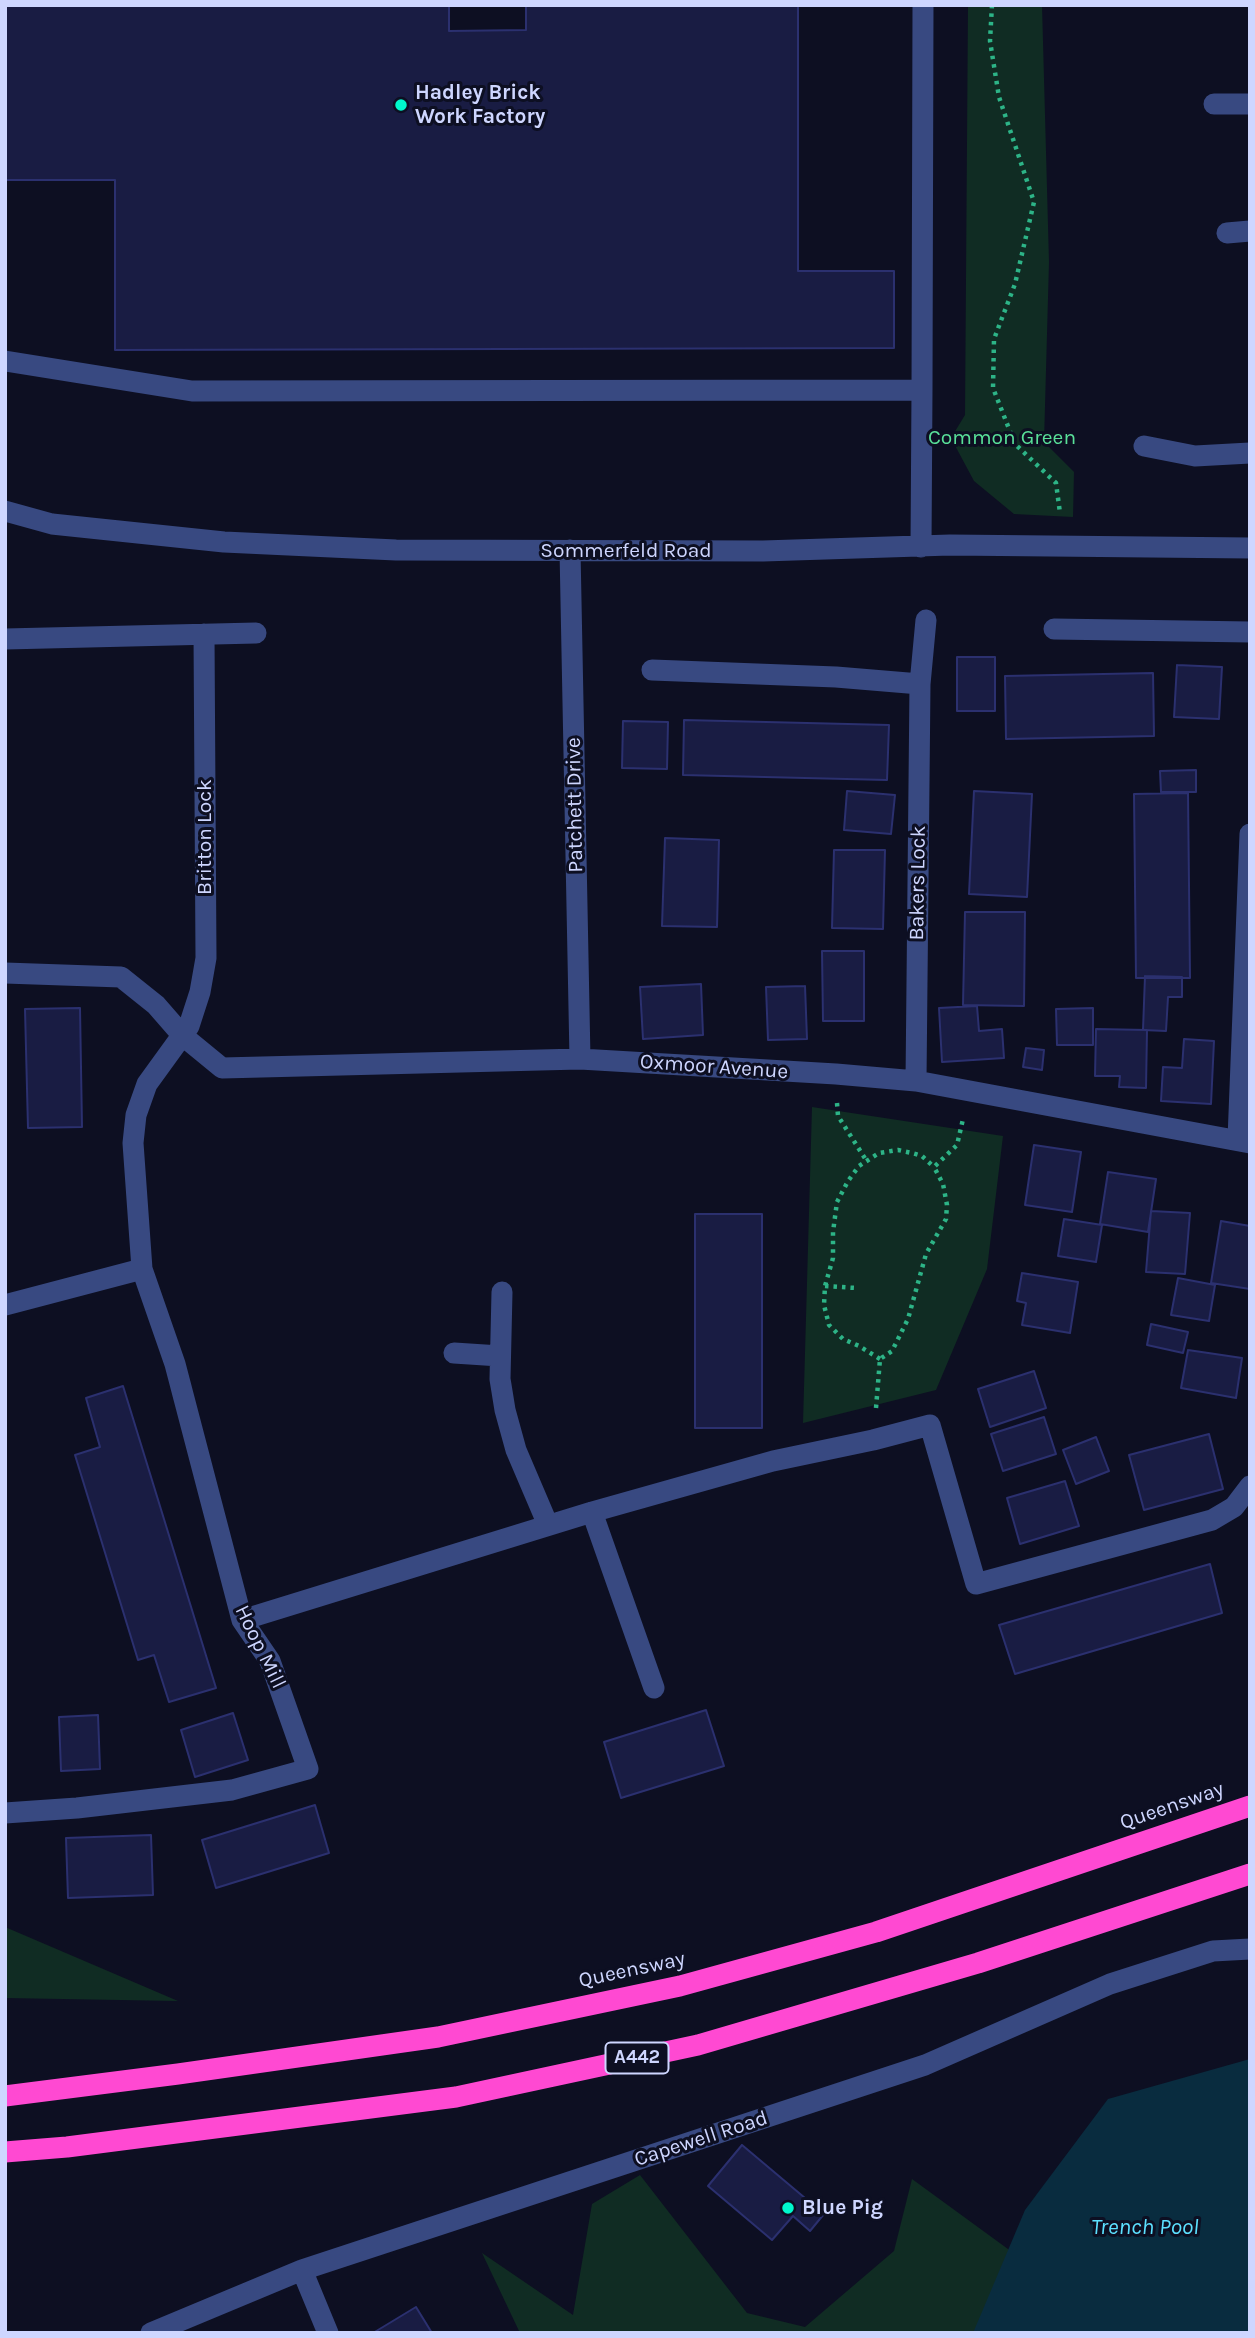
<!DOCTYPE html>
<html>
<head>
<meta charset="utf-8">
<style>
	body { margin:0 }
	#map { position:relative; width:1255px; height:2338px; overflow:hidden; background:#0d0f22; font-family:Karla,sans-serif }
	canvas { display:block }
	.frame { position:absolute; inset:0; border:7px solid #ced6ff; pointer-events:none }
</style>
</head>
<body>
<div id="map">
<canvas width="1255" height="2338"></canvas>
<div class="frame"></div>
</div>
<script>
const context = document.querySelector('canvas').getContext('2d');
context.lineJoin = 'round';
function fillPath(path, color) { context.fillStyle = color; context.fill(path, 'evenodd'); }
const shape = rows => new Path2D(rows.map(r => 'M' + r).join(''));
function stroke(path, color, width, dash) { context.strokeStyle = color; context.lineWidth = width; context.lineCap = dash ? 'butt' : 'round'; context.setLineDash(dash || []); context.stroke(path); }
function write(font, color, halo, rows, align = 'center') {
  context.font = font + ' Karla,sans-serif'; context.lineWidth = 6; context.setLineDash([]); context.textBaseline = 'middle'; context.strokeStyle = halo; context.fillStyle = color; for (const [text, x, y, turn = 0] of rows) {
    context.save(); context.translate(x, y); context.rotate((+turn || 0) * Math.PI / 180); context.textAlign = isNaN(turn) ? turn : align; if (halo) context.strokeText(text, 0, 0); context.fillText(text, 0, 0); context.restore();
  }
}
const green = shape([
	[968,5,1042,5,1049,262,1044,442,1074,472,1073,517,1014,514,974,481,951,438,965,415],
	[812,1107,1003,1136,987,1269,936,1390,803,1423],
	[5,1927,178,2001,5,1998],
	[640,2175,747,2313,805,2327,894,2251,912,2179,1034,2268,1059,2333,520,2333,482,2253,573,2315,592,2204]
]);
const water = shape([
	[1250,2059,1250,2333,973,2333,1025,2210,1108,2099]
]);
const building = shape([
	[5,5,449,5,449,31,526,30,526,5,798,5,798,271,894,271,894,348,115,350,115,180,5,180,5,5],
	[957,657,995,657,995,711,957,711,957,657],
	[1177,665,1222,667,1219,719,1174,717,1177,665],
	[1153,673,1154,736,1006,739,1005,676,1153,673],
	[684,720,889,725,887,780,683,775,684,720],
	[623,721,668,722,667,769,622,768,623,721],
	[1196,770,1196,792,1161,792,1160,771,1196,770],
	[847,791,895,795,891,834,844,830,847,791],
	[974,791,1032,794,1027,897,969,894,974,791],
	[1188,793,1190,978,1136,978,1134,794,1188,793],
	[665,838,719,840,717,927,662,926,665,838],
	[834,850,885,850,883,929,832,928,834,850],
	[965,912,1025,912,1024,1006,963,1005,965,912],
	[822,951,864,951,864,1021,823,1021,822,951],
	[1145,976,1182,977,1182,997,1168,997,1166,1031,1143,1030,1145,976],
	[701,984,703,1035,643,1039,640,987,701,984],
	[805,986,807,1039,768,1040,766,987,805,986],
	[977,1006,979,1031,1002,1029,1004,1058,942,1062,939,1008,977,1006],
	[80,1008,82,1127,28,1128,25,1009,80,1008],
	[1093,1008,1093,1045,1057,1045,1056,1009,1093,1008],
	[1096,1029,1147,1030,1146,1088,1119,1087,1120,1076,1095,1076,1096,1029],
	[1184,1039,1214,1041,1211,1104,1161,1101,1163,1067,1182,1068,1184,1039],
	[1026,1048,1044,1050,1042,1070,1023,1067,1026,1048],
	[1034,1145,1081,1152,1072,1212,1025,1205,1034,1145],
	[1108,1172,1156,1179,1148,1232,1100,1224,1108,1172],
	[1151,1211,1190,1213,1185,1274,1146,1272,1151,1211],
	[695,1214,762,1214,762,1428,695,1428,695,1214],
	[1064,1219,1102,1225,1096,1262,1058,1256,1064,1219],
	[1221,1221,1250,1226,1250,1289,1211,1283,1221,1221],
	[1022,1273,1078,1282,1070,1333,1022,1325,1026,1303,1017,1301,1022,1273],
	[1178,1278,1215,1285,1209,1321,1171,1315,1178,1278],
	[1151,1324,1188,1332,1183,1353,1147,1345,1151,1324],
	[1188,1350,1242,1358,1236,1398,1181,1388,1188,1350],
	[1034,1371,1046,1408,990,1427,978,1389,1034,1371],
	[123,1386,216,1688,169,1702,154,1655,138,1660,75,1455,100,1447,86,1398,123,1386],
	[1044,1417,1056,1454,1003,1471,991,1434,1044,1417],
	[1209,1434,1223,1489,1144,1510,1129,1455,1209,1434],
	[1096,1437,1109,1471,1076,1484,1063,1450,1096,1437],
	[1065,1481,1079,1526,1020,1544,1007,1498,1065,1481],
	[1210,1564,1222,1613,1015,1674,999,1625,1210,1564],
	[706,1710,724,1766,621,1798,604,1742,706,1710],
	[233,1713,248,1760,195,1777,181,1730,233,1713],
	[98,1715,100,1769,61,1771,59,1717,98,1715],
	[315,1805,329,1853,216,1888,202,1840,315,1805],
	[151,1835,153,1895,68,1898,66,1838,151,1835],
	[742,2145,824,2214,810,2231,793,2216,772,2240,708,2186,742,2145],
	[416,2307,432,2333,373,2333,416,2307]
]);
const path = shape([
	[992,5,990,41,999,97,1034,202,1015,284,994,339,993,388,1015,444,1056,483,1060,513],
	[837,1103,838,1116,866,1160],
	[825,1286,856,1288],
	[880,1359,859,1346,843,1339,829,1325,824,1305,825,1286,833,1258,833,1232,837,1202,848,1181,859,1166,879,1153,898,1150,912,1153,922,1156,934,1167],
	[876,1408,880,1359,892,1351,908,1319,926,1254,946,1219,947,1205,943,1184,934,1167,957,1145,963,1119]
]);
const minor = shape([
	[1214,104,1250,104],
	[1227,233,1250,231],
	[5,361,192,391,922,390,921,547],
	[922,390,923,5],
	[1144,446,1195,456,1250,453],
	[5,511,52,524,224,542,396,550,763,551,950,545,1250,548],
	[570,550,580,1059],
	[1054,629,1250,632],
	[5,639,256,633],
	[652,670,836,677,920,684],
	[5,973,121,977,156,1005,183,1036,222,1068,580,1059,836,1074,916,1081,1250,1143],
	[916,1081,920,684,926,620],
	[1238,1139,1250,834],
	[502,1292,500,1379,505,1410,516,1450,548,1525],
	[5,1305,142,1269],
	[454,1353,500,1356],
	[592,1512,654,1688],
	[242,1620,592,1512,773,1461,873,1440,930,1425,976,1584,1212,1520,1234,1507,1250,1486],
	[5,1813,77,1808,232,1790,308,1769,270,1661,242,1620,175,1364,142,1269,133,1143,136,1115,147,1084,189,1026,200,992,206,958,204,634],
	[302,2270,328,2333],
	[151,2333,302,2270,925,2065,1110,1984,1213,1951,1250,1949]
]);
const highway = shape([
	[5,2096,178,2074,438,2037,680,1986,876,1932,1250,1806],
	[5,2152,67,2147,456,2097,698,2045,978,1963,1250,1874]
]);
const markers = [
	[401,105,7,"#00f9cd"],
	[788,2208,7,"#00f9cd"]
];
const shields = [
	[637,2058,63]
];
const shieldNames = [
	["A442",637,2058]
];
const poiNames = [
	["Hadley Brick",415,93],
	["Work Factory",415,117],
	["Blue Pig",802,2208]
];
const parkNames = [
	["Common Green",1002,438]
];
const streetNames = [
	["Sommerfeld Road",626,551],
	["Patchett Drive",575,805,-91],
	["Britton Lock",205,837,-90],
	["Bakers Lock",918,883,-89],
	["Oxmoor Avenue",714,1067,4],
	["Hoop Mill",260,1647,64],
	["Queensway",1172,1806,-19],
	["Queensway",632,1970,-12],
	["Capewell Road",701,2139,-18]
];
const waterNames = [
	["Trench Pool",1145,2227]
];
fillPath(green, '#102c23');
fillPath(water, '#092c3f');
fillPath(building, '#191c43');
stroke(building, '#2b306f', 2);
stroke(path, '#2db487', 4.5, [3.5, 5]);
stroke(minor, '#384981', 21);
stroke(highway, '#ff49d2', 21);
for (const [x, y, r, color] of markers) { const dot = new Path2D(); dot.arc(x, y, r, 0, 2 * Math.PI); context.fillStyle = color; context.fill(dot); stroke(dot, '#0d0f22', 2.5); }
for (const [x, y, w] of shields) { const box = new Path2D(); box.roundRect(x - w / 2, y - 15.5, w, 31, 5); context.fillStyle = '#0d0f22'; context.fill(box); stroke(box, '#ced6ff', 2); }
write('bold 19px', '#ced6ff', null, shieldNames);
write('bold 21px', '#ced6ff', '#0d0f22', poiNames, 'left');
write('21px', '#59e099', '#0d0f22', parkNames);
write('21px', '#ced6ff', '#0d0f22', streetNames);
write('italic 23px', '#5ce0ff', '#0d0f22', waterNames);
</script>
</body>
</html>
